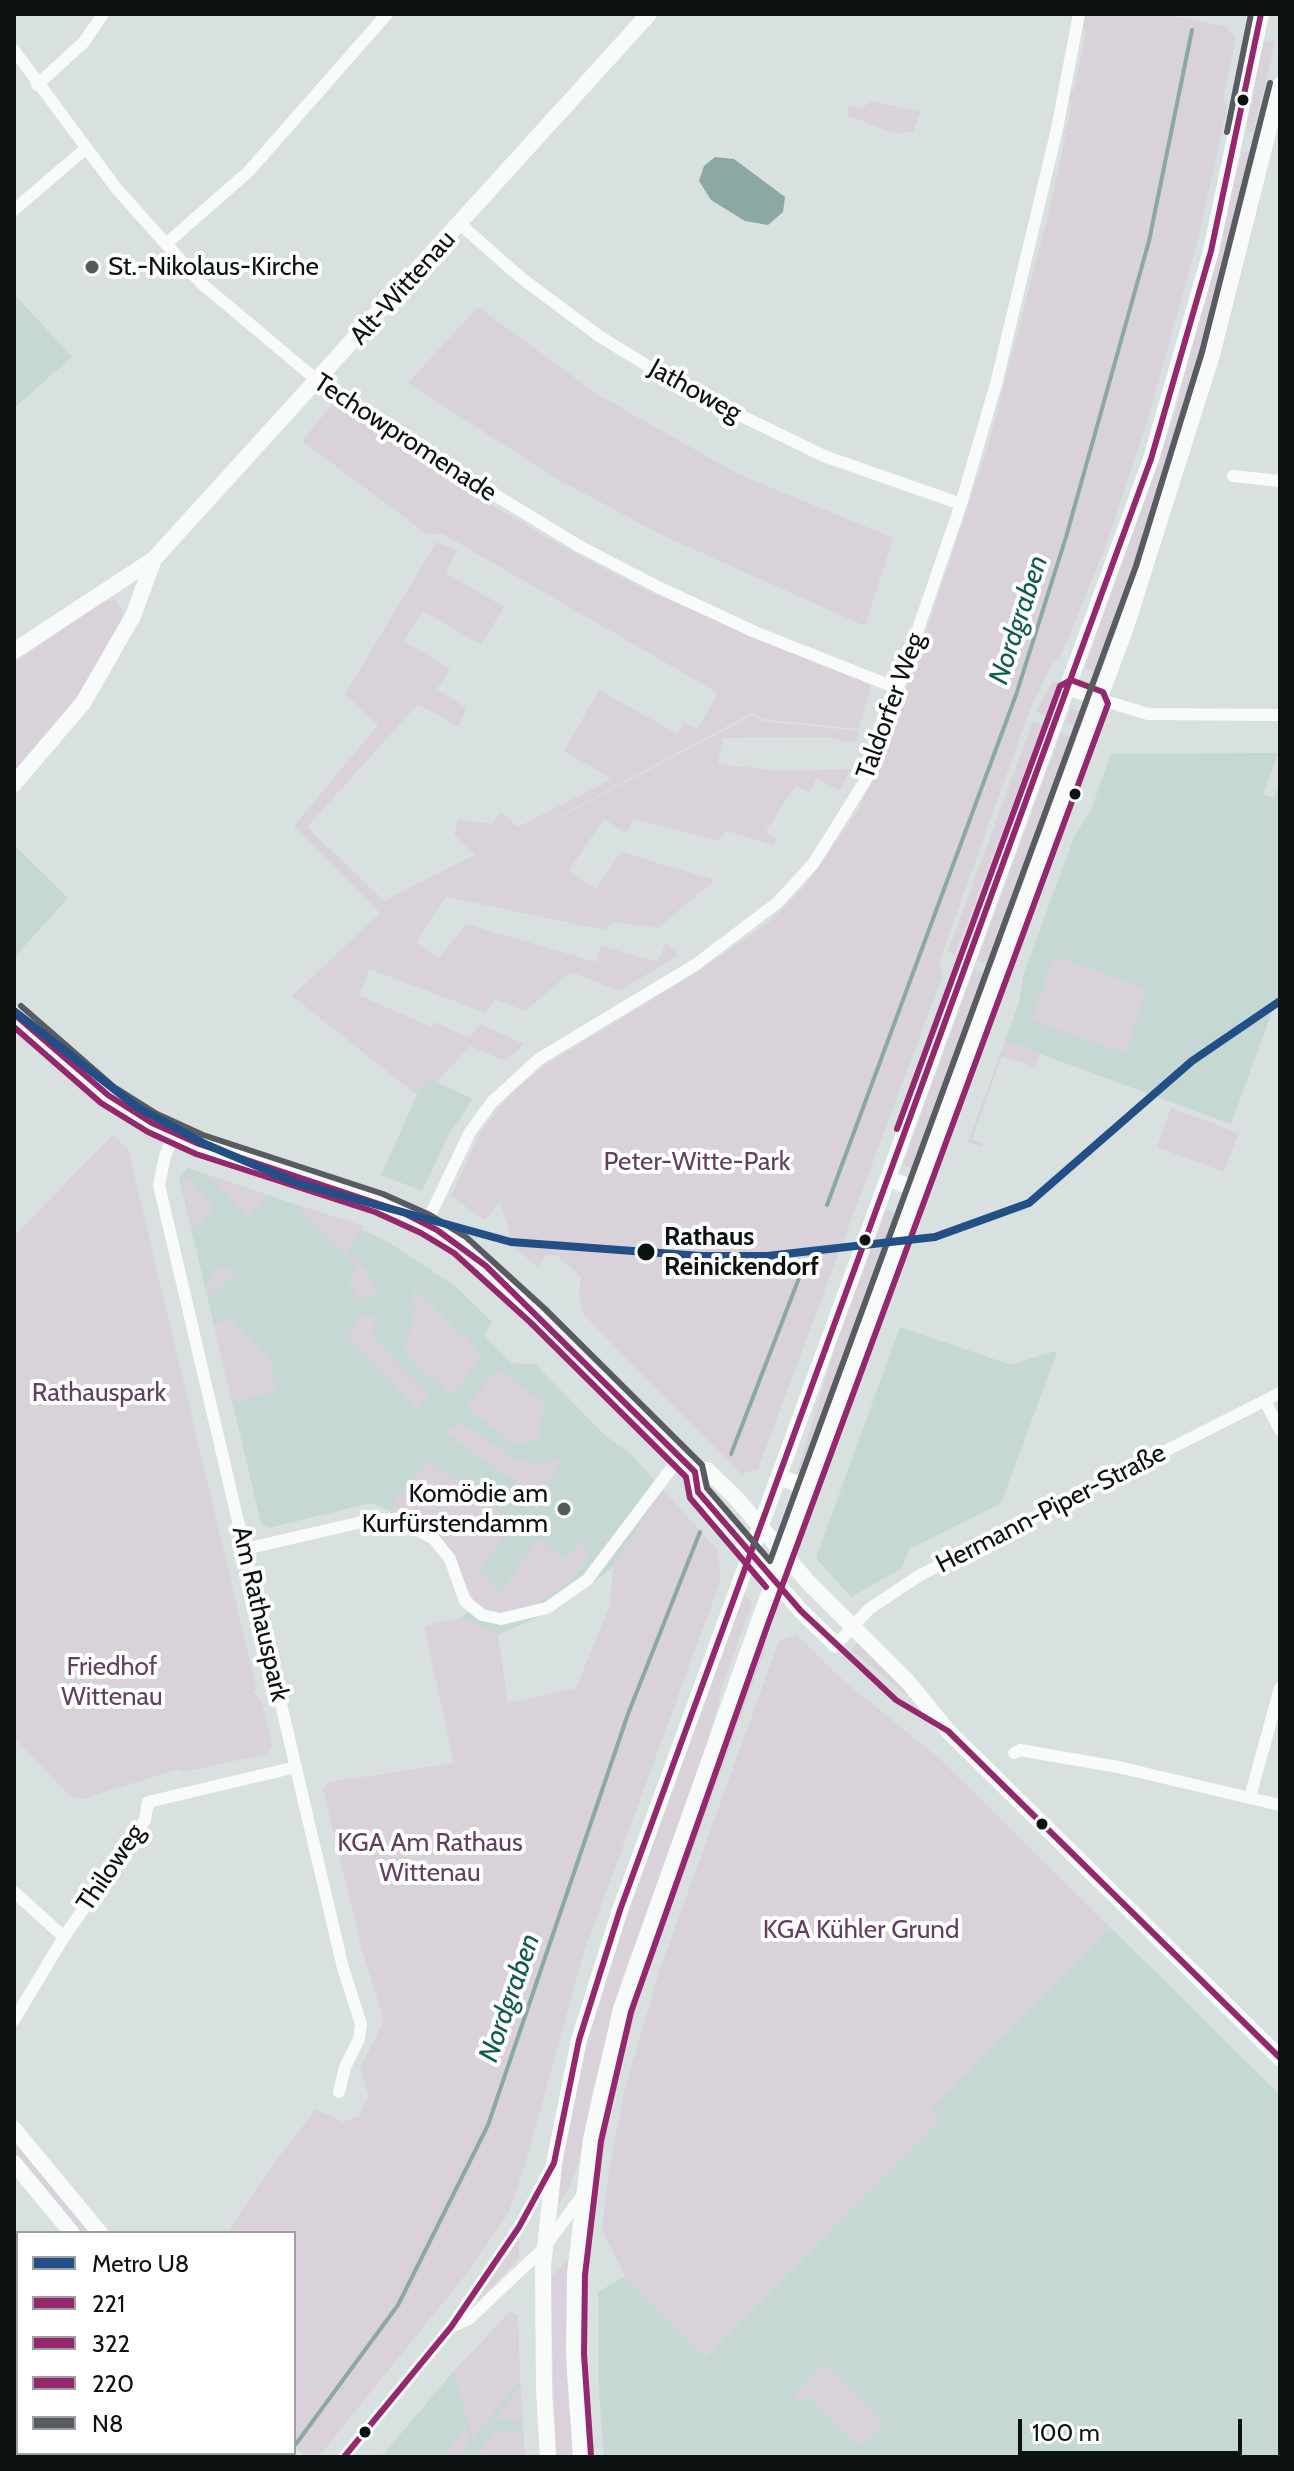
<!DOCTYPE html>
<html>
<head>
<meta charset="utf-8">
<style>
	body { margin:0 }
	#map { position:relative; width:1294px; height:2471px; overflow:hidden; background:#d8e1df; font-family:Cabin,sans-serif }
	canvas { display:block }
	.frame { position:absolute; inset:0; border:16px solid #0c1211; pointer-events:none }
	.legend { position:absolute; left:16px; top:2231px; width:280px; height:224px; box-sizing:border-box; background:#fff; border:2px solid #9ea0a0; margin:0; padding:10px 14px; list-style:none; font-size:24px; color:#0c1211 }
	.legend li { display:flex; align-items:center; gap:16px; height:40px }
	.legend b { width:40px; border:2px solid #9ea0a0 }
	.scale { position:absolute; left:1018px; top:2419px; width:224px; height:36px; box-sizing:border-box; border:4px solid #0c1211; border-top:0; padding-left:10px; font-size:24px; line-height:28px; white-space:nowrap; color:#0c1211; -webkit-text-stroke:6px #fff; paint-order:stroke }
</style>
</head>
<body>
<div id="map">
<canvas width="1294" height="2471"></canvas>
<div class="frame"></div>
<ul class="legend">
<li><b style="height:10px;background:#224f86"></b>Metro U8</li>
<li><b style="height:10px;background:#95276e"></b>221</li>
<li><b style="height:10px;background:#95276e"></b>322</li>
<li><b style="height:10px;background:#95276e"></b>220</li>
<li><b style="height:10px;background:#595b62"></b>N8</li>
</ul>
<div class="scale">100 m</div>
</div>
<script>
const context = document.querySelector('canvas').getContext('2d');
context.lineJoin = 'round';
function fillPath(path, color) { context.fillStyle = color; context.fill(path, 'evenodd'); }
const shape = rows => new Path2D(rows.map(r => 'M' + r).join(''));
function stroke(path, color, width, dash) { context.strokeStyle = color; context.lineWidth = width; context.lineCap = dash ? 'butt' : 'round'; context.setLineDash(dash || []); context.stroke(path); }
function write(font, color, halo, rows, align = 'center') {
  context.font = font + ' Cabin,sans-serif'; context.lineWidth = 8; context.setLineDash([]); context.textBaseline = 'middle'; context.strokeStyle = halo; context.fillStyle = color; for (const [text, x, y, turn = 0] of rows) {
    context.save(); context.translate(x, y); context.rotate((+turn || 0) * Math.PI / 180); context.textAlign = isNaN(turn) ? turn : align; if (halo) context.strokeText(text, 0, 0); context.fillText(text, 0, 0); context.restore();
  }
}
const built = shape([
	[14,294,72,357,14,408],
	[1278,753,1263,795,1274,798,1280,780,1280,990,1231,1124,1005,1041,1019,1002,1024,973,1074,837,1091,810,1111,754],
	[14,845,68,898,14,958],
	[425,1077,473,1099,449,1134,422,1191,381,1175],
	[188,1168,339,1219,388,1242,455,1286,492,1322,484,1335,511,1363,535,1364,607,1437,632,1455,662,1489,613,1567,560,1607,498,1635,462,1617,477,1605,436,1534,415,1520,371,1503,269,1528,261,1523,179,1178],
	[900,1327,1011,1365,1058,1350,1001,1503,909,1549,902,1568,851,1597,816,1558],
	[1110,1927,1280,2095,1280,2457,604,2457,599,2393,598,2292,625,2276,705,2357,939,2121,929,2110],
	[510,2312,519,2364,525,2457,381,2457,453,2372]
]);
const green = shape([
	[1084,14,1161,14,1225,26,1236,38,1223,98,1227,108,1198,239,1147,422,1105,548,1059,660,1054,660,1031,707,939,962,943,975,758,1469,741,1474,584,1315,579,1297,581,1277,558,1256,548,1254,537,1267,509,1242,509,1230,500,1202,484,1220,451,1196,480,1133,512,1092,544,1066,702,969,769,922,802,889,859,809,917,660,990,439,1049,212,1066,133,1061,132,1067,129,1072,103,1068,101,1070,90,1074,90,1086,31,1082,29],
	[1263,40,1275,42,1253,134,1246,130],
	[873,101,920,112,913,132,893,133,847,115,848,107,861,108],
	[1242,151,1251,152,1243,213,1208,343,1134,579,1100,674,1085,668,1175,412],
	[478,307,597,394,738,474,893,538,865,626,664,536,557,479,408,383],
	[334,402,470,492,565,548,652,593,871,684,859,729,763,719,752,713,452,874,753,715,763,721,859,731,856,742,850,742,826,737,723,738,718,764,782,771,851,769,839,791,817,778,809,792,796,785,766,831,777,839,774,845,727,831,718,841,634,819,626,833,604,819,569,870,596,889,621,852,715,880,658,928,613,922,604,930,446,897,416,942,439,958,466,924,596,962,601,946,658,962,666,942,678,955,620,991,571,972,525,1011,494,999,486,1013,369,969,359,995,431,1027,434,1022,470,1038,480,1024,524,1044,505,1061,470,1046,437,1082,425,1078,417,1095,292,996,380,913,294,826,378,725,345,694,436,542,457,550,446,573,504,607,481,645,423,611,404,641,450,669,437,689,466,708,459,727,418,704,307,827,384,901,475,855,454,834,458,820,492,824,501,812,518,827,612,779,564,751,599,690,678,734,685,722,697,729,718,693,443,534,427,534,302,441],
	[115,600,123,612,123,618,104,652,77,696,14,772,14,663,101,602],
	[1052,682,1058,682,1046,716,1036,712],
	[1071,708,1086,714,1081,729,1065,723],
	[1033,721,1042,726,955,955,948,952],
	[1061,733,1077,739,993,967,977,961],
	[1054,956,1147,989,1125,1053,1032,1020],
	[974,969,990,975,918,1170,914,1171,903,1164],
	[1005,1041,1040,1054,1035,1067,1002,1056,972,1139,983,1144,982,1147,968,1142],
	[1171,1108,1239,1133,1224,1172,1157,1147],
	[113,1135,128,1149,257,1690,253,1692,262,1702,272,1746,267,1754,183,1772,178,1769,83,1799,69,1795,14,1737,14,1236],
	[208,1176,268,1195,248,1216],
	[182,1178,187,1178,216,1207,191,1231],
	[302,1206,364,1226,346,1251,367,1270,377,1295,358,1299,348,1280,359,1268,299,1209],
	[886,1210,902,1215,803,1477,797,1473,835,1346],
	[218,1267,226,1267,233,1274,207,1299,207,1283],
	[414,1288,483,1356,450,1395,404,1352,415,1314],
	[359,1314,376,1318,371,1336,429,1395,418,1409,348,1337],
	[229,1319,270,1360,275,1391,232,1403,214,1324],
	[498,1369,546,1405,540,1421,541,1434,527,1445,513,1443,466,1407],
	[460,1422,517,1460,541,1464,563,1459,536,1497,445,1432],
	[429,1461,512,1521,479,1572,502,1592,538,1539,566,1559,581,1539,590,1556,568,1583,533,1606,506,1614,477,1606,436,1534,415,1520,391,1513,395,1502],
	[662,1489,717,1549,721,1579,583,1955,527,2158,508,2214,466,2274,320,2455,304,2456,294,2444,294,2233,227,2233,271,2167,316,2109,343,2122,358,2117,369,2097,360,2069,384,2020,362,1950,323,1789,329,1782,454,1763,424,1626,462,1617,498,1635,508,1703,576,1688,610,1604,613,1567],
	[744,1595,752,1603,723,1684,707,1746,621,1982,591,2096,580,2157,571,2184,558,2206,567,2126,588,2036,624,1924],
	[765,1634,765,1650,639,1998,613,2099,594,2209,589,2208,602,2120,631,2006],
	[797,1635,845,1682,940,1759,1110,1927,930,2110,939,2121,705,2357,625,2276,602,2230,609,2170,625,2088,660,1969,779,1641],
	[858,1642,907,1691,909,1697,851,1650],
	[14,2140,91,2232,81,2233,14,2152],
	[519,2240,519,2258,479,2300,476,2296],
	[568,2259,567,2380,573,2457,556,2457,550,2278],
	[510,2312,518,2316,520,2379,473,2439,453,2372],
	[825,2364,884,2423,860,2447,808,2395,799,2403,793,2396],
	[520,2387,522,2421,495,2419],
	[466,2427,470,2442,458,2457,448,2457,444,2454],
	[495,2431,523,2434,525,2457,480,2457,480,2450]
]);
const water = shape([
	[715,157,734,159,785,197,783,212,768,225,745,221,711,200,699,181,704,166]
]);
const stream = shape([
	[827,1205,1016,695,1066,537,1149,241,1192,30],
	[731,1454,806,1260],
	[296,2444,398,2305,488,2125,628,1714,700,1532]
]);
const street = shape([
	[14,50,116,188,201,283,344,403,579,546,658,587,755,632,899,689],
	[37,85,84,42,103,14],
	[14,210,85,149],
	[460,224,520,277,599,336,682,387,824,456,961,504],
	[166,244,249,171,387,14],
	[1233,476,1280,481],
	[1069,690,1148,714,1280,715],
	[174,1134,165,1156,159,1185,343,1968,361,2024,359,2039,345,2067,339,2092],
	[426,1224,470,1132,492,1102,539,1059,695,965,777,903,813,864,867,778,961,504,996,384,1057,129,1079,14],
	[1265,1401,1280,1430],
	[245,1549,375,1519,397,1519,434,1539,450,1559,465,1601,482,1615,501,1619,547,1608,587,1580,680,1457],
	[836,1645,869,1609,920,1575,1280,1393],
	[1014,1753,1020,1750,1118,1767,1280,1805],
	[1250,1797,1280,1688],
	[14,1892,64,1937],
	[14,2020,64,1937,145,1820,148,1802,296,1767],
	[14,2309,18,2307],
	[451,2327,469,2319,544,2248,582,2196],
	[149,2457,155,2453],
	[344,2457,451,2327,519,2227,551,2168]
]);
const secondary = shape([
	[14,651,154,559,649,14],
	[14,784,83,703,133,616,154,559],
	[14,1014,108,1095,152,1123,199,1144,379,1203,426,1224,460,1245,538,1316,695,1472,698,1492,801,1611,836,1645],
	[889,1179,919,1190],
	[695,1472,707,1470,736,1498,808,1582,908,1682,948,1731,1280,2058],
	[780,1477,810,1489],
	[14,2129,100,2233],
	[14,2163,72,2233],
	[244,2453,247,2457],
	[279,2453,283,2457],
	[548,2457,544,2389,543,2266,554,2163,579,2040,620,1910,1151,459,1211,251,1261,14],
	[581,2457,574,2354,575,2274,591,2139,621,2009,759,1621,1126,627,1212,355,1280,85]
]);
const bus1 = shape([
	[14,1014,108,1095,152,1123,199,1144,400,1211,437,1230,486,1266,695,1472,698,1492,801,1611,896,1700,948,1731,1280,2058]
]);
const bus2 = shape([
	[14,1027,101,1103,148,1132,196,1154,375,1212,421,1233,454,1253,531,1323,686,1477,690,1498,766,1587],
	[591,2456,584,2354,585,2275,601,2141,631,2012,768,1624,1108,704,1103,692,1071,680,1060,686,897,1129]
]);
const bus3 = shape([
	[344,2457,451,2327,519,2227,554,2163,579,2040,620,1910,1151,459,1211,251,1261,14]
]);
const bus4 = shape([
	[1227,132,1251,14],
	[21,1006,114,1087,157,1114,203,1135,383,1194,430,1215,466,1237,545,1309,702,1465,707,1488,770,1561,1136,566,1202,352,1270,83]
]);
const metro1 = shape([
	[14,1011,137,1107,205,1144,297,1183,511,1242,701,1256,767,1256,935,1237,1029,1203,1192,1061,1280,1001]
]);
const markers = [
	[1243,100,7,"#0c1211"],
	[92,267,8,"#535a59"],
	[1075,794,7,"#0c1211"],
	[865,1240,7,"#0c1211"],
	[646,1252,10,"#0c1211"],
	[564,1509,8,"#535a59"],
	[1042,1824,7,"#0c1211"],
	[365,2432,7,"#0c1211"]
];
const poiNames = [
	["St.-Nikolaus-Kirche",108,267],
	["Komödie am",548,1494,"right"],
	["Kurfürstendamm",548,1524,"right"]
];
const streetNames = [
	["Alt-Wittenau",403,288,-48],
	["Jathoweg",695,391,29],
	["Techowpromenade",405,438,33],
	["Taldorfer Weg",891,706,-70],
	["Hermann-Piper-Straße",1051,1509,-27],
	["Am Rathauspark",260,1614,77],
	["Thiloweg",111,1868,-56]
];
const parkNames = [
	["Peter-Witte-Park",697,1162],
	["Rathauspark",99,1393],
	["Friedhof",112,1667],
	["Wittenau",112,1697],
	["KGA Am Rathaus",430,1843],
	["Wittenau",430,1873],
	["KGA Kühler Grund",861,1930]
];
const stopNames = [
	["Rathaus",664,1237],
	["Reinickendorf",664,1267]
];
const waterNames = [
	["Nordgraben",1019,620,-72],
	["Nordgraben",510,1998,-71]
];
fillPath(built, '#c6d8d4');
fillPath(green, '#d9d2db');
fillPath(water, '#8ca8a2');
stroke(stream, '#8ca8a2', 4);
stroke(street, '#f9fafa', 12);
stroke(secondary, '#f9fafa', 16);
stroke(bus1, '#95276e', 6);
stroke(bus2, '#95276e', 6);
stroke(bus3, '#95276e', 6);
stroke(bus4, '#595b62', 6);
stroke(metro1, '#224f86', 8);
for (const [x, y, r, color] of markers) { const dot = new Path2D(); dot.arc(x, y, r, 0, 2 * Math.PI); context.fillStyle = color; context.fill(dot); stroke(dot, '#fff', 3); }
write('26px', '#0c1211', '#fff', poiNames, 'left');
write('26px', '#0c1211', '#fff', streetNames);
write('26px', '#633f62', '#fff', parkNames);
write('bold 26px', '#0c1211', '#fff', stopNames, 'left');
write('italic 28px', '#105c51', '#fff', waterNames);
</script>
</body>
</html>
